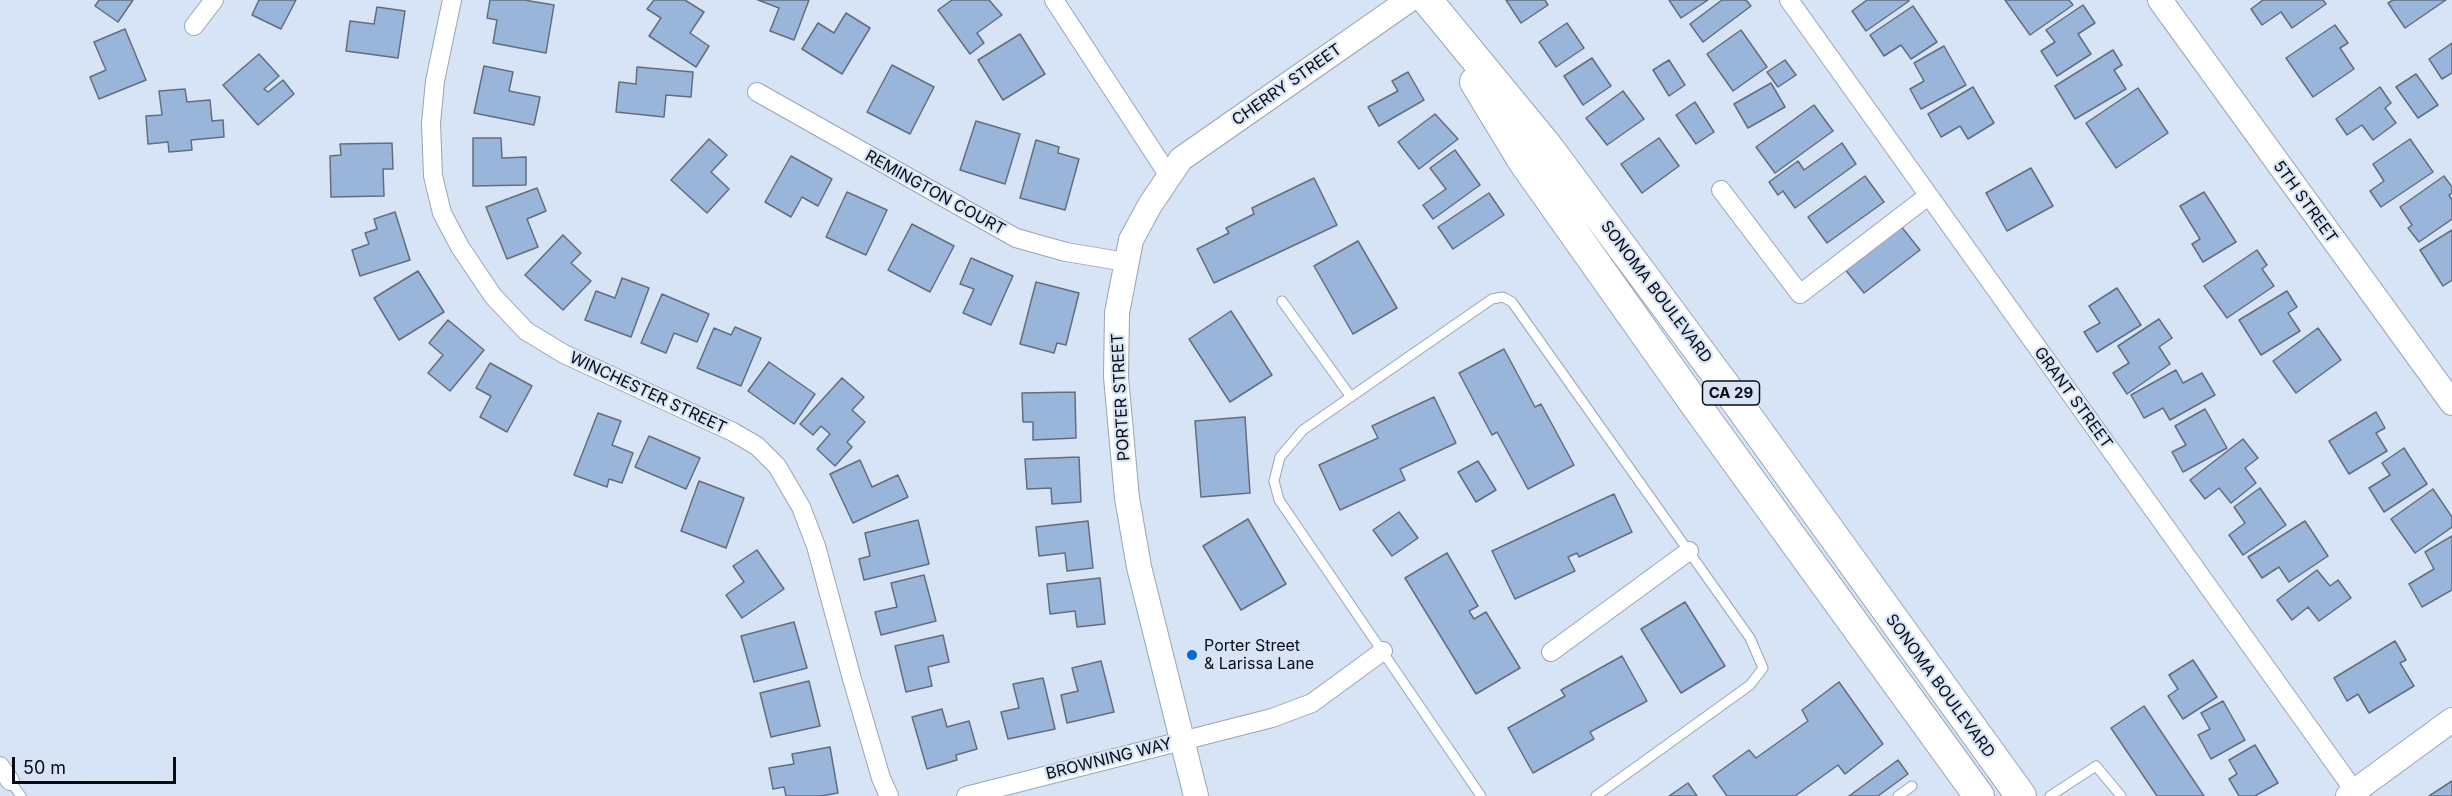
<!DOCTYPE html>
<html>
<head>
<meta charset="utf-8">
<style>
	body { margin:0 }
	#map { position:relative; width:2452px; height:796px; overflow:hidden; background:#d6e4f6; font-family:Inter,sans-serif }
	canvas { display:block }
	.scale { position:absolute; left:12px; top:757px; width:164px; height:27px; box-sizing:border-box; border:3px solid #080c12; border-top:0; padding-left:8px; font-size:18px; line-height:21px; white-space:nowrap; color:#080c12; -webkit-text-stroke:4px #d6e4f6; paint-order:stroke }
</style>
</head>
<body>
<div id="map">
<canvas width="2452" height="796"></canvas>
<div class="scale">50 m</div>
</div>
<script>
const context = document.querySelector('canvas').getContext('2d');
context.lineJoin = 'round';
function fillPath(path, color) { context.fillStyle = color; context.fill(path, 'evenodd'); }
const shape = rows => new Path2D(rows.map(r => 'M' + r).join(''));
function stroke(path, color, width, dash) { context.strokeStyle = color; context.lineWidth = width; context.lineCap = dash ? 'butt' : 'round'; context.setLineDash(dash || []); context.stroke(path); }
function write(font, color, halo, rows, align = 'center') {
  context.font = font + ' Inter,sans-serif'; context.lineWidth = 4.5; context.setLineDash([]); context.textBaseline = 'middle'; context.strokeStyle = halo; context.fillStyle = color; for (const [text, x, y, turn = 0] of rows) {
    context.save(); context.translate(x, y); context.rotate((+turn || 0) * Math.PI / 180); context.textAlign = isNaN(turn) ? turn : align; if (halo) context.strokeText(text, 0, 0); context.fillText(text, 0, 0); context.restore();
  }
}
const building = shape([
	[99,0,133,0,118,22,95,6,99,0],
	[259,0,296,0,281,29,252,15,259,0],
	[490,0,524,0,554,5,546,53,493,43,497,20,487,18,490,0],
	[654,0,685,0,704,12,690,33,709,46,696,67,649,36,661,18,647,9,654,0],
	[758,0,809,0,794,40,770,31,779,8,758,0],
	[952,0,989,0,1002,15,977,33,984,43,970,54,938,10,952,0],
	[1506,0,1545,0,1548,5,1521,23,1506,0],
	[1669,0,1708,0,1681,18,1669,0],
	[1722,0,1746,0,1751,6,1703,42,1690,24,1722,0],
	[1867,0,1908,0,1909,1,1866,31,1852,11,1867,0],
	[2005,0,2069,0,2073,5,2030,35,2005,0],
	[2263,0,2323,0,2326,4,2292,28,2281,12,2262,25,2251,9,2263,0],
	[2393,0,2446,0,2405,28,2388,3,2393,0],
	[2083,5,2095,23,2078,34,2091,54,2057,76,2041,51,2055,42,2046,30,2083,5],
	[1913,6,1937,42,1911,59,1901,45,1884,56,1870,35,1913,6],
	[377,7,405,11,398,58,346,51,350,21,374,24,377,7],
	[846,13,870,28,842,74,802,49,818,23,834,33,846,13],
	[1567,23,1584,48,1556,67,1539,42,1567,23],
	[2335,25,2348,43,2340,48,2354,69,2313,97,2286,58,2335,25],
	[125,29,146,80,99,99,90,77,106,70,94,42,125,29],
	[1741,30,1767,67,1733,91,1707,54,1741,30],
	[1020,34,1045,74,1003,100,978,60,1020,34],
	[2452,43,2452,73,2442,79,2429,59,2452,43],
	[1944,46,1966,85,1921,109,1910,89,1924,81,1914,63,1944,46],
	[2113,50,2122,65,2114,70,2126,89,2075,119,2055,86,2113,50],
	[259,54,279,76,264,89,268,92,283,80,294,94,258,125,223,85,259,54],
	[1592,58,1611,86,1583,105,1564,76,1592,58],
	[1669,60,1685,85,1669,96,1653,70,1669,60],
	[1785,60,1796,75,1778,87,1767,72,1785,60],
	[892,65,934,87,910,134,867,112,892,65],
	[484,66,513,72,509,91,540,97,534,125,474,113,484,66],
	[637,67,693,72,691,97,666,95,664,117,616,112,619,82,636,84,637,67],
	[1408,72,1424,100,1379,126,1368,107,1398,91,1392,81,1408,72],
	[2416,74,2438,105,2418,118,2396,87,2416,74],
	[1771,83,1785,107,1748,128,1734,104,1771,83],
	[1973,87,1994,123,1968,139,1960,126,1941,137,1928,114,1973,87],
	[2380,87,2391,103,2385,108,2396,123,2373,140,2362,125,2347,135,2336,119,2380,87],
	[2138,88,2168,133,2116,168,2086,123,2138,88],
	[185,89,187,102,210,100,212,121,223,120,224,137,191,140,192,150,169,152,168,142,148,144,146,116,162,115,159,91,185,89],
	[1623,91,1644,119,1607,145,1586,118,1623,91],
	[1695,102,1714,132,1696,144,1676,115,1695,102],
	[1814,105,1833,131,1775,173,1756,147,1814,105],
	[1435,114,1458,139,1419,169,1398,142,1435,114],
	[976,121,1020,134,1005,184,960,170,976,121],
	[473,138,501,138,502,158,526,157,526,185,473,186,473,138],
	[1659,138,1679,166,1642,193,1621,164,1659,138],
	[709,139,727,155,711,172,729,189,707,213,671,180,709,139],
	[2410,139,2433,172,2381,207,2370,191,2384,181,2373,164,2410,139],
	[1036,140,1059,147,1058,153,1079,159,1065,210,1020,198,1036,140],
	[392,143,393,169,383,169,384,196,331,197,330,156,341,155,340,144,392,143],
	[1842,143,1856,164,1795,208,1783,191,1778,195,1769,182,1798,161,1804,170,1842,143],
	[1455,150,1480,185,1433,219,1423,205,1446,189,1430,168,1455,150],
	[791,156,832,179,818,206,802,197,791,217,765,202,791,156],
	[2031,168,2053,206,2007,231,1986,193,2031,168],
	[1865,176,1884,202,1827,243,1808,217,1865,176],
	[2444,176,2452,187,2452,193,2449,195,2452,200,2452,219,2419,242,2408,228,2412,225,2400,207,2444,176],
	[1314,178,1337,225,1214,283,1197,249,1229,233,1226,228,1254,214,1252,208,1314,178],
	[537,188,546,211,527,219,538,247,507,259,486,207,537,188],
	[847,192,887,210,866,255,826,237,847,192],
	[2204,192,2236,242,2203,262,2192,244,2200,239,2180,206,2204,192],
	[1489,193,1504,215,1453,249,1438,227,1489,193],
	[395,212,410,260,360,276,352,250,369,244,365,233,377,229,374,219,395,212],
	[912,224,954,246,930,292,888,270,912,224],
	[1900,225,1920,250,1864,293,1844,268,1900,225],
	[2452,230,2452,280,2443,286,2420,250,2452,230],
	[563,235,581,253,571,263,591,281,563,310,525,275,563,235],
	[1358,241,1397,308,1353,334,1314,266,1358,241],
	[2257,250,2267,265,2262,269,2274,286,2227,318,2204,286,2257,250],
	[971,258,1013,276,991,325,963,313,974,289,960,284,971,258],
	[418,271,444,312,399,340,374,298,418,271],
	[622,278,649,288,631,337,585,320,596,291,615,298,622,278],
	[1036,282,1079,293,1066,345,1057,343,1054,353,1020,344,1036,282],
	[2117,288,2141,325,2097,352,2084,332,2100,323,2089,306,2117,288],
	[2287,291,2297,307,2288,313,2300,331,2261,355,2239,320,2287,291],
	[662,294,709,314,697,342,674,333,666,353,641,343,662,294],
	[1231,311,1272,375,1230,402,1189,339,1231,311],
	[2159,319,2172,338,2159,347,2170,364,2127,394,2113,373,2129,363,2118,346,2159,319],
	[448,320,484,350,450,391,428,373,443,355,429,343,448,320],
	[735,327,761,338,741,386,697,368,714,328,731,335,735,327],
	[2318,328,2341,360,2296,393,2273,361,2318,328],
	[1504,349,1535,407,1541,404,1574,465,1528,489,1497,432,1492,435,1459,373,1504,349],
	[769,362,815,394,794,424,748,391,769,362],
	[490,363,532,386,507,432,480,417,491,396,476,388,490,363],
	[2176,370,2183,383,2202,373,2215,395,2170,420,2163,408,2144,418,2131,395,2176,370],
	[842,378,864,397,852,410,865,422,847,442,852,447,835,466,817,449,830,434,821,426,813,435,800,424,842,378],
	[1075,392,1076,438,1033,440,1033,422,1023,422,1022,393,1075,392],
	[1434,397,1456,443,1400,469,1405,480,1340,510,1319,465,1378,438,1372,426,1434,397],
	[2205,409,2227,448,2183,472,2172,452,2186,445,2175,426,2205,409],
	[2376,412,2385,428,2376,433,2387,451,2349,474,2329,441,2376,412],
	[598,413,621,421,612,445,633,453,622,483,609,479,607,487,574,475,598,413],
	[1245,417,1250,493,1201,497,1195,421,1245,417],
	[649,436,700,458,686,489,635,467,649,436],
	[2243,439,2258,458,2245,468,2256,483,2231,503,2219,488,2205,499,2190,480,2243,439],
	[2404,448,2427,484,2384,512,2369,488,2390,475,2382,463,2404,448],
	[1079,457,1081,502,1052,504,1051,488,1027,489,1025,459,1079,457],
	[860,460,872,487,898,475,908,497,853,523,830,474,860,460],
	[1478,461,1496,490,1476,502,1458,472,1478,461],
	[699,481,744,498,726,548,681,531,699,481],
	[2260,488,2286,525,2243,555,2229,535,2245,523,2234,507,2260,488],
	[2433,489,2452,517,2452,527,2415,553,2391,519,2433,489],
	[1614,494,1632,532,1579,557,1577,553,1568,557,1575,571,1515,599,1492,551,1614,494],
	[1399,512,1418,538,1392,556,1373,530,1399,512],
	[1248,519,1286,584,1241,610,1203,546,1248,519],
	[918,520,929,564,864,580,859,559,870,556,865,533,918,520],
	[1088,521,1093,568,1067,571,1065,553,1039,556,1036,527,1088,521],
	[2305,521,2328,556,2289,582,2279,567,2262,578,2248,557,2305,521],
	[2452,536,2452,590,2422,607,2409,584,2434,569,2425,552,2452,536],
	[757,550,784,589,742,618,726,595,744,582,733,566,757,550],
	[1447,553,1478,606,1469,611,1474,619,1486,612,1520,668,1476,694,1405,578,1447,553],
	[2317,570,2330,586,2338,580,2351,598,2319,621,2308,607,2292,620,2277,600,2317,570],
	[924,575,936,621,881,635,875,612,897,607,891,583,924,575],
	[1100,578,1105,624,1077,627,1075,611,1050,614,1047,584,1100,578],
	[1685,602,1725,666,1681,693,1641,629,1685,602],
	[794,622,807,668,754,682,741,636,794,622],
	[943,635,949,662,928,667,932,686,906,692,895,646,943,635],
	[2395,641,2406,660,2400,663,2414,686,2369,713,2358,694,2347,701,2334,678,2395,641],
	[1622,656,1647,701,1590,732,1594,739,1533,773,1508,728,1565,696,1561,690,1622,656],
	[2193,660,2217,697,2183,719,2168,696,2178,689,2169,675,2193,660],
	[1101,661,1114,712,1067,723,1061,695,1078,691,1072,668,1101,661],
	[1043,678,1055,729,1008,739,1001,712,1019,708,1013,684,1043,678],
	[809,681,820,726,771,737,760,693,809,681],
	[1839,682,1883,744,1845,774,1838,765,1795,796,1727,796,1713,776,1749,750,1756,758,1808,721,1802,710,1839,682],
	[2223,701,2245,740,2211,759,2198,735,2210,729,2201,713,2223,701],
	[2144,706,2204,796,2157,796,2111,728,2144,706],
	[942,709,947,727,969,721,977,749,956,755,957,760,927,769,912,717,942,709],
	[2255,745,2278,783,2255,796,2239,796,2229,779,2237,774,2229,760,2255,745],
	[830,747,838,793,821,796,786,796,784,787,773,789,769,768,794,764,792,754,830,747],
	[1898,760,1908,774,1878,796,1849,796,1898,760],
	[2452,781,2452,796,2429,796,2452,781],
	[1688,783,1697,796,1669,796,1688,783]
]);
const service = shape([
	[1282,301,1351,397],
	[10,781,21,796],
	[1481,796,1279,500,1274,481,1280,457,1303,430,1492,299,1503,297,1512,302,1750,638,1763,668,1750,685,1596,796],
	[1898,796,1912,786],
	[2050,796,2096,766,2121,796]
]);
const minor = shape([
	[452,0,435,81,431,123,433,176,442,213,460,247,493,296,526,331,564,354,733,432,757,446,777,466,801,507,816,546,852,679,881,778,889,796],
	[1054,0,1169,176],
	[1789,0,2358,796],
	[194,26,214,0],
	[757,92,1016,238,1066,252,1126,262],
	[1721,190,1800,294,1928,196],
	[1551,652,1689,551],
	[0,766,10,781],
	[966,796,1272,718,1312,703,1383,651]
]);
const tertiary = shape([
	[2160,0,2452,403],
	[1196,796,1139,567,1127,498,1116,377,1117,313,1131,240,1150,205,1181,159,1409,0],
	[2348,796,2452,720]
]);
const primary = shape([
	[1427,0,1547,146,1723,383,2021,796],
	[1475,82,1523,161,1695,404,1979,796]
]);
const markers = [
	[1192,655,6,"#006cd3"]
];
const shields = [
	[1731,393,57]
];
const shieldNames = [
	["CA 29",1731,393]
];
const streetNames = [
	["CHERRY STREET",1287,85,-35],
	["REMINGTON COURT",935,193,29],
	["5TH STREET",2305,202,54],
	["SONOMA BOULEVARD",1656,292,53],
	["WINCHESTER STREET",648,393,25],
	["PORTER STREET",1121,397,-93],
	["GRANT STREET",2073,398,54],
	["SONOMA BOULEVARD",1940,686,54],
	["BROWNING WAY",1109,759,-14]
];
const poiNames = [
	["Porter Street",1204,646],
	["& Larissa Lane",1204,664]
];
fillPath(building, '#99b5da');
stroke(building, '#626e7e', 1.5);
stroke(service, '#98a5b6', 11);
stroke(minor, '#98a5b6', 20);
stroke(tertiary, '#98a5b6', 26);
stroke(primary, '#98a5b6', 32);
stroke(service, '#fff', 9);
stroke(minor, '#fff', 18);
stroke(tertiary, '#fff', 24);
stroke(primary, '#fff', 30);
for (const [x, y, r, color] of markers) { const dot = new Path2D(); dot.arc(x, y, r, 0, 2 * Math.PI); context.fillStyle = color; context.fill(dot); stroke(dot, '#d6e4f6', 2); }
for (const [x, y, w] of shields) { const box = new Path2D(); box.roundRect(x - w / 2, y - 12, w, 24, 4.5); context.fillStyle = '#d6e4f6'; context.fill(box); stroke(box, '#080c12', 1.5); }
write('bold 15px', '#080c12', null, shieldNames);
write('16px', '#080c12', '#d6e4f6', streetNames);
write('16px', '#080c12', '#d6e4f6', poiNames, 'left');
</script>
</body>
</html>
